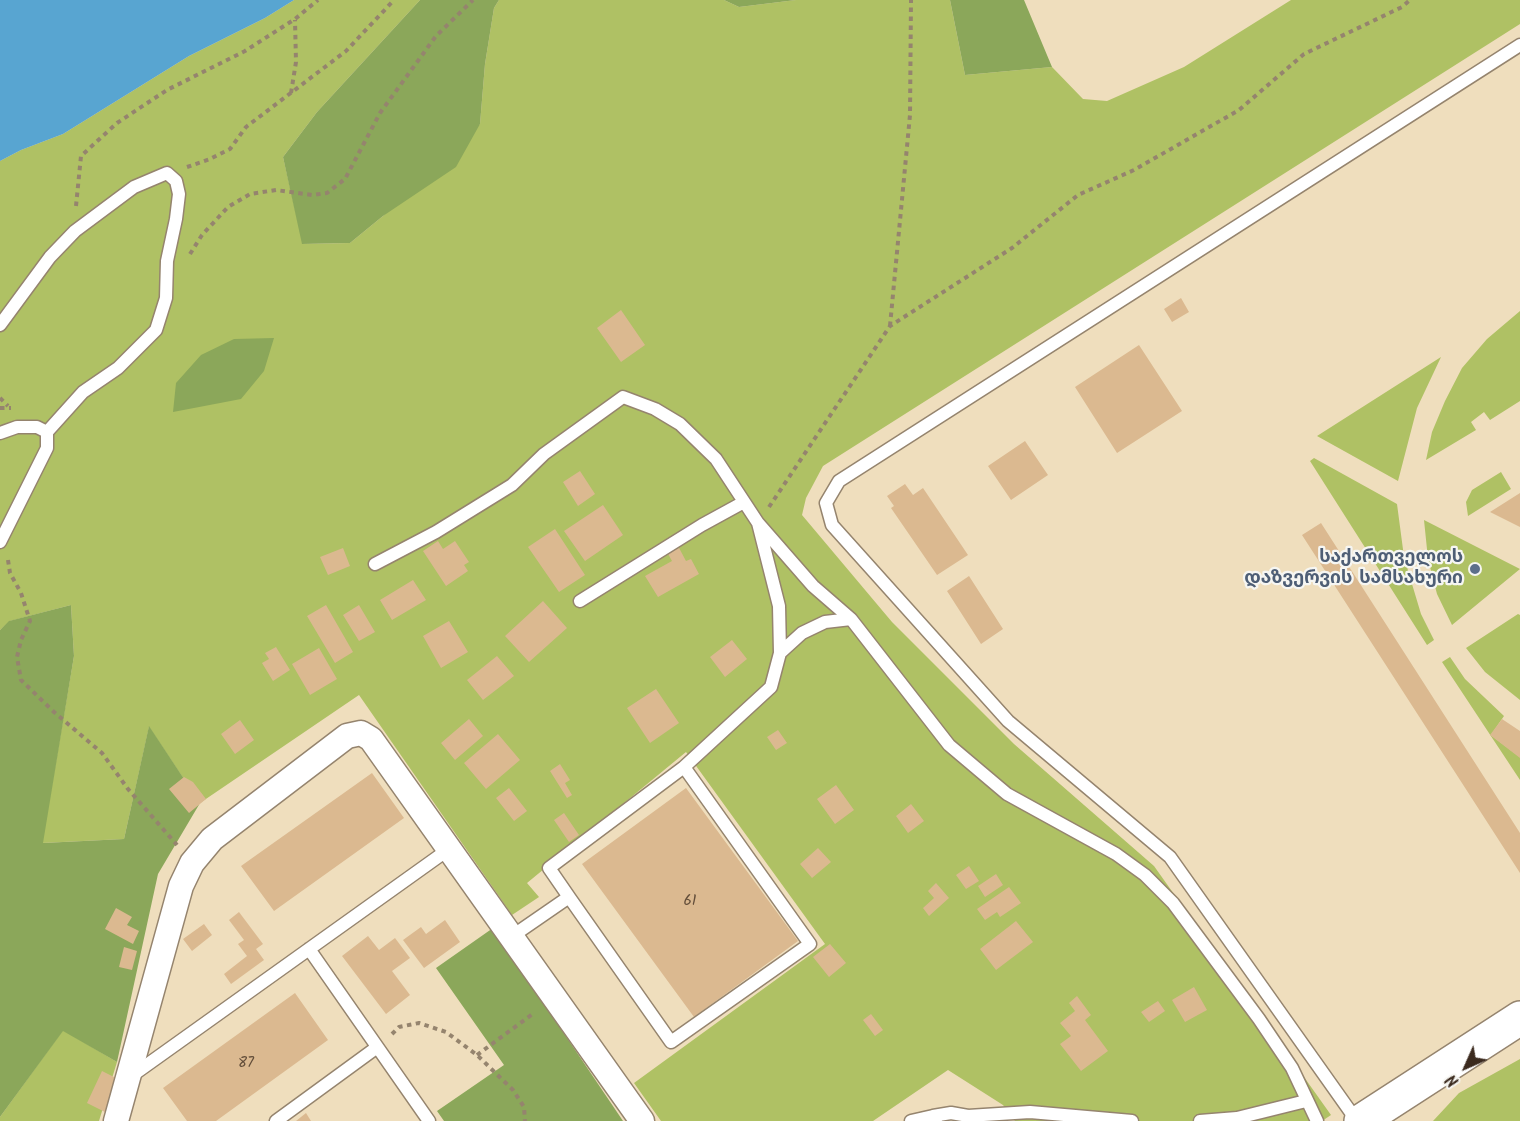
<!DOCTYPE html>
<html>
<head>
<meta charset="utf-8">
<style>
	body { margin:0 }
	#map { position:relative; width:1520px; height:1121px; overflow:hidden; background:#efdebd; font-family:Kalam,sans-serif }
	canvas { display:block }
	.north { position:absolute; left:1436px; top:1037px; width:60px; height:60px; -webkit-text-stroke:4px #f6f6f2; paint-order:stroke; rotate:225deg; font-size:16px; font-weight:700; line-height:24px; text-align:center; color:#3b2a1e }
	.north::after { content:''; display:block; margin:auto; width:21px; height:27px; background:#3b2a1e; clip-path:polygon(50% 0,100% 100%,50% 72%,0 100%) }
</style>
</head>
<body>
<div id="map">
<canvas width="1520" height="1121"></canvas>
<div class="north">N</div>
</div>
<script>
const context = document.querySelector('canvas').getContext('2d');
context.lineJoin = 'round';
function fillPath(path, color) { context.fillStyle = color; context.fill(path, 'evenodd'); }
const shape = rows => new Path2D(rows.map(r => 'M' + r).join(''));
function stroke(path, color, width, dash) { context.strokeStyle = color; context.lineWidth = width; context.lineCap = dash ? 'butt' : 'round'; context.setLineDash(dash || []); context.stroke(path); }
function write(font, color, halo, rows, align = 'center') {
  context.font = font + ' Kalam,"Noto Sans Georgian",sans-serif'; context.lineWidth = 4.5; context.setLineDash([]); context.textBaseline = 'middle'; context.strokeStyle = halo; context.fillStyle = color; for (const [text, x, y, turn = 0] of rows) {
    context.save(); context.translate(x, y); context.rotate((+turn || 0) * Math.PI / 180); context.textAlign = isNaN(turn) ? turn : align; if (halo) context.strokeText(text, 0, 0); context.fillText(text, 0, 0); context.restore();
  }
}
const green = shape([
	[294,0,420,0,317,112,283,157,303,244,350,243,383,216,480,124,485,64,494,8,499,0,724,0,739,7,796,0,950,0,965,75,1052,67,1083,99,1107,101,1184,67,1291,0,1520,0,1520,24,823,466,806,498,802,515,892,622,1014,744,1154,866,1331,1115,1322,1121,1015,1121,1003,1105,948,1070,873,1121,661,1121,634,1083,825,944,686,752,527,883,539,897,512,915,359,695,200,803,149,727,124,839,42,843,74,656,71,605,10,621,0,630,0,161,21,150,63,134,189,56,265,18],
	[1520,311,1520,401,1490,420,1484,412,1471,422,1476,430,1426,460,1432,432,1445,401,1462,368,1487,339],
	[1441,357,1417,408,1398,481,1317,436],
	[1314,458,1397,504,1404,557,1412,584,1421,614,1434,640,1427,645,1310,461],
	[1501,472,1511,489,1468,516,1466,502,1472,490],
	[1424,520,1520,569,1452,625,1437,594,1428,559],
	[1518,614,1520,615,1520,700,1485,672,1466,648],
	[1450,657,1465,679,1504,716,1491,735,1520,757,1520,780,1442,662],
	[63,1030,117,1062,99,1121,0,1121,0,1117],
	[1520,1059,1520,1121,1433,1121,1459,1093]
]);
const forest = shape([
	[420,0,499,0,494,8,485,64,480,124,456,167,383,216,350,243,302,244,283,157,317,112],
	[724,0,796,0,739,7],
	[950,0,1024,0,1052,67,965,75],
	[274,338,264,371,241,399,173,412,176,383,201,355,234,339],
	[71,605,74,656,43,843,124,839,149,726,200,803,158,874,117,1062,63,1031,0,1117,0,630,9,621],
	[493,928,623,1121,444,1121,437,1111,504,1065,436,968]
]);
const water = shape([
	[0,0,294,0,265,18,189,56,63,134,21,150,0,161]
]);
const building = shape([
	[1181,298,1189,312,1172,322,1164,309],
	[621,310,645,345,621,362,597,328],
	[1139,345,1182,411,1117,453,1075,387],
	[1025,441,1048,475,1011,500,988,466],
	[580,471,595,494,578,506,563,482],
	[905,484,913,495,923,488,968,555,937,575,891,508,894,506,887,496],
	[1520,493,1520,527,1490,512],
	[603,505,623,535,585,561,564,531],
	[1321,523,1520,833,1520,873,1302,535],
	[555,529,585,575,559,592,528,547],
	[438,541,443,549,455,541,469,562,464,565,468,571,446,586,423,551],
	[678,546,686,561,691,559,699,574,658,597,645,576,672,561,667,552],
	[343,548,350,566,328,575,320,557],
	[969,576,1003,629,981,644,947,591],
	[413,580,426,600,392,620,380,600],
	[543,601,567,628,529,662,505,636],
	[326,605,353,652,335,663,307,616],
	[359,605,375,632,359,641,343,615],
	[449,621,468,652,441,668,423,636],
	[732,640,747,659,725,677,710,657],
	[276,647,290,670,273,681,262,663,269,659,265,653],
	[319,648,337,679,310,695,292,664],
	[497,656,514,676,483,700,467,680],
	[656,689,679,723,650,743,627,708],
	[469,719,483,736,455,760,441,743],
	[1502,719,1520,731,1520,758,1490,735],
	[240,720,254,740,235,754,221,734],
	[778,730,787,743,776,750,767,737],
	[498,734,520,760,486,789,464,763],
	[560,764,570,780,565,783,572,795,567,798,550,771],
	[372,773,404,818,274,911,241,866],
	[184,777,193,782,206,799,189,813,169,789],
	[836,785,854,810,835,824,817,799],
	[509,788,527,811,514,821,496,798],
	[686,788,798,941,694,1017,582,864],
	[911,804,924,821,908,833,896,816],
	[564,813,579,835,569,842,554,820],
	[818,848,831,862,812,878,800,864],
	[969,866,979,881,966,889,956,875],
	[996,874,1003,885,985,897,978,886],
	[936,883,949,898,929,916,923,908,934,898,928,891],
	[1009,887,1021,903,1000,917,997,912,985,920,977,909],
	[116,908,132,917,127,925,139,931,133,944,105,929],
	[239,912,263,944,256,949,264,960,231,984,224,974,247,956,238,944,244,940,229,920],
	[445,920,460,942,424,968,403,940,421,927,426,934],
	[1016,921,1033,942,996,970,980,949],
	[204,924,212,935,192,951,183,939],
	[368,936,379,950,395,938,410,958,392,971,410,995,386,1014,342,956],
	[830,944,846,963,829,977,813,957],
	[124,947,137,951,132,970,119,967],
	[1194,987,1207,1010,1185,1022,1172,1000],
	[295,993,328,1040,216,1121,187,1121,163,1088],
	[1077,996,1091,1015,1085,1020,1108,1051,1081,1071,1060,1044,1071,1036,1060,1023,1075,1011,1069,1003],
	[1158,1001,1165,1011,1149,1022,1141,1012],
	[871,1014,883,1030,875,1036,863,1020],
	[102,1071,124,1082,109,1114,87,1103],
	[306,1113,311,1121,296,1121]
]);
const path = shape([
	[291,93,296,62,295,20],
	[187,167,210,159,230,149,246,127,346,51,394,0],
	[76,206,81,156,117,123,167,90,245,51,295,19,318,0],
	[190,254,202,235,228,207,250,194,276,190,312,195,327,193,345,179,380,113,436,36,473,0],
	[890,326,910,115,911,0],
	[0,398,8,406],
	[0,408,11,408],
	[769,507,890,326,1012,248,1078,195,1134,170,1239,110,1304,54,1402,7,1410,0],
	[8,560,10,573,21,593,30,621,21,640,17,657,21,680,54,712,102,753,128,789,177,845],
	[392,1034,399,1027,419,1023,446,1032,477,1055,513,1090,524,1107,525,1121],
	[477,1055,534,1013]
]);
const lane = shape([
	[0,325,50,257,75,231,134,187,167,173,176,181,179,194,176,219,167,261,166,298,156,330,118,368,83,392,47,432],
	[0,433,17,427,37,427,47,432,47,448,0,542],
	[758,523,813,586,851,619,949,745,1007,794,1116,854,1145,875,1173,903,1259,1019,1292,1068,1317,1121],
	[375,564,436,532,512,485,544,454,623,397,655,409,680,424,716,459,758,523,779,606,780,653,771,687,684,767],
	[580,601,702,525,744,502],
	[780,653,802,633,825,622,851,619],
	[511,937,569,897,549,868,684,767,810,944,671,1042,569,897],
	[309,949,429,1121],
	[130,1077,449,849],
	[933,1116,951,1113,968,1116,1030,1112,1132,1121],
	[276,1121,376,1048],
	[911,1121,933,1116,936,1121],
	[1200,1121,1237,1118,1306,1101],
	[1357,1121,1170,857,1008,721,832,525,826,503,839,481,1520,45]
]);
const street = shape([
	[116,1121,181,886,192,863,212,839,347,736,361,733,371,739,642,1121]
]);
const secondary = shape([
	[1361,1121,1520,1018]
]);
const markers = [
	[1475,569,6,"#5c6f8a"]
];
const numberNames = [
	["61",690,902],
	["87",246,1064]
];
const serviceNames = [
	["საქართველოს",1463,559],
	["დაზვერვის სამსახური",1463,580]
];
fillPath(green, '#afc164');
fillPath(forest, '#8ba75a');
fillPath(water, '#58a5d1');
fillPath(building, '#dbb990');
stroke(lane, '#95846e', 15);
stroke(street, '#95846e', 27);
stroke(secondary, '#95846e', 36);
stroke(path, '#95846e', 4, [4.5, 4.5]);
stroke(lane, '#fff', 12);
stroke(street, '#fff', 24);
stroke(secondary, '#fff', 33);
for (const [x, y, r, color] of markers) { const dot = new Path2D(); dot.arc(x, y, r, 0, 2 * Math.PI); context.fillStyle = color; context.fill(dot); stroke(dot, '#f6f6f2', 2); }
write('15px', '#634e3a', null, numberNames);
write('bold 18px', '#4e5e75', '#f6f6f2', serviceNames, 'right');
</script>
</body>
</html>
